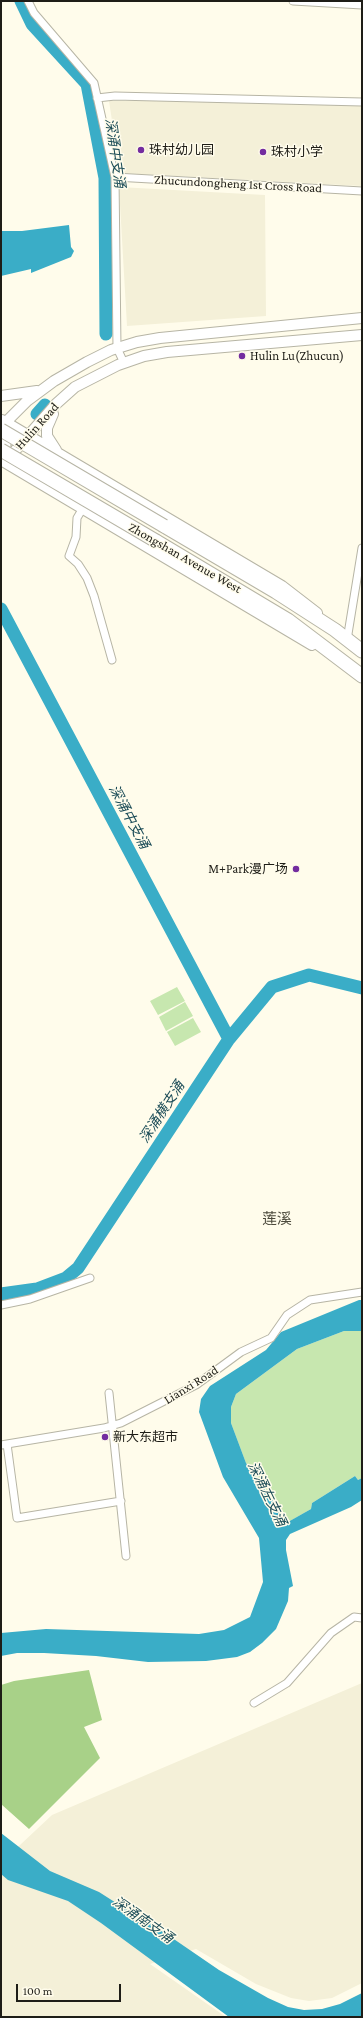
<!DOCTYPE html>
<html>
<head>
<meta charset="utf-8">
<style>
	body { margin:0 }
	#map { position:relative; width:363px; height:2018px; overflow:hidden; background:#fffceb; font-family:"Crimson Pro",serif }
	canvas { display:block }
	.frame { position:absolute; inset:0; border:2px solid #1e1d17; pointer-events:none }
	.scale { position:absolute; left:16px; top:1984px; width:105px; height:18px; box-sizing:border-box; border:2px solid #1e1d17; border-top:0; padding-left:5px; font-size:12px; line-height:14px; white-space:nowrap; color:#1e1d17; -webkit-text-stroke:3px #fffceb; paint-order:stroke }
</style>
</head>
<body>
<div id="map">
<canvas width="363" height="2018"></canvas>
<div class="frame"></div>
<div class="scale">100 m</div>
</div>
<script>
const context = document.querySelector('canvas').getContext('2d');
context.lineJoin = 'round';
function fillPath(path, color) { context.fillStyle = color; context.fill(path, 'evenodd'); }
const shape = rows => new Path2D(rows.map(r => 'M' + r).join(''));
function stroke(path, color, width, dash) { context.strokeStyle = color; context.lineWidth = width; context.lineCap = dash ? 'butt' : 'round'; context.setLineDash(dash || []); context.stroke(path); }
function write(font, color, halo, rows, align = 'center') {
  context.font = font + ' "Crimson Pro","Noto Sans SC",serif'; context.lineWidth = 3; context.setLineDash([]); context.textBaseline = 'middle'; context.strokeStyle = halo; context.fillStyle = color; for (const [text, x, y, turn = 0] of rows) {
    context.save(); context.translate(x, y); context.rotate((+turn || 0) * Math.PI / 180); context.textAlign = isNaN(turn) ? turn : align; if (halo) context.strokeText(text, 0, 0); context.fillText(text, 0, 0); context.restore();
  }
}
const built = shape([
	[109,101,179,101,362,106,362,186,120,173],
	[119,187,265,195,266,316,127,326],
	[362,1683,362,1983,332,1998,309,2001,291,1998,256,1984,196,1949,150,1964,226,2017,1,2017,1,1859,20,1845,52,1815]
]);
const green = shape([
	[177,987,185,1001,158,1015,150,1001],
	[185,1002,193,1016,166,1031,159,1017],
	[193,1018,201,1032,175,1046,167,1032],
	[344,1331,362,1331,362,1478,358,1480,355,1476,312,1503,311,1509,290,1521,246,1463,231,1423,231,1407,236,1394,297,1349]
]);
const forest = shape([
	[89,1670,102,1720,84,1727,100,1758,29,1829,1,1804,1,1685,14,1681]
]);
const water = shape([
	[69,225,71,247,74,251,71,257,31,273,31,269,1,276,1,231,22,231],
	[359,1300,362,1300,362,1331,344,1331,297,1349,236,1394,231,1407,231,1423,246,1463,288,1522,311,1509,312,1503,355,1476,358,1480,362,1478,362,1500,351,1507,290,1534,286,1540,286,1550,293,1586,289,1588,288,1601,276,1629,262,1643,250,1652,237,1657,206,1661,148,1662,96,1656,44,1653,17,1653,1,1656,1,1633,46,1629,199,1634,224,1630,250,1617,263,1582,259,1538,223,1477,199,1412,201,1399,210,1386,266,1350,281,1332],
	[1,1833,50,1871,99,1892,135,1915,146,1920,219,1970,268,1998,288,2007,304,2010,322,2009,340,2004,362,1993,362,2017,229,2017,101,1923,68,1901,8,1880,1,1874]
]);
const river = shape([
	[21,1,32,24,87,84,105,178,106,334],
	[37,414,45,405],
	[1,609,229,1039],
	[1,1294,37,1289,66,1278,78,1268,229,1039,272,987,309,975,362,988]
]);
const street = shape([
	[28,1,34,13,94,83,115,177,117,348,124,363],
	[293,1,362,5],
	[97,98,115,96,362,102],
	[115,177,362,191],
	[83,508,77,518,76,537,69,556,78,564,87,578,94,596,112,660],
	[347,640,362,548],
	[1,1305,30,1299,90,1278],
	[109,1393,126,1556],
	[7,1444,17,1518,121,1501],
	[1,1445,104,1428,121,1423,196,1385,241,1352,271,1338,287,1315,310,1300,362,1292],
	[254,1703,287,1683,331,1633,354,1617,362,1618]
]);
const secondary = shape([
	[1,396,37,391],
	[53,414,47,428,47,436,56,450],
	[2,420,282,586,317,613],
	[1,460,312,645],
	[6,461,56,404,75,387,118,365,144,356,167,352,362,335],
	[5,462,6,422,27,401,54,381,87,362,111,350,137,342,160,338,362,318]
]);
const highway = shape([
	[164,526,276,592,335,630,362,651],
	[156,541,288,620,362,676]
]);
const highwayBridge = shape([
	[1,430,164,526],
	[1,450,156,541]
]);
const markers = [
	[141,150,4,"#732c9f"],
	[263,152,4,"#732c9f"],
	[242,356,4,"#732c9f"],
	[296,869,4,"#732c9f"],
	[105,1437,4,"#732c9f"]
];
const poiNames = [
	["珠村幼儿园",149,150],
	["珠村小学",271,152],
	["Hulin Lu(Zhucun)",250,356],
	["M+Park漫广场",288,869,"right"],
	["新大东超市",113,1437]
];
const streetNames = [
	["Zhucundongheng 1st Cross Road",238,184,3],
	["Hulin Road",37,426,-48],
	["Zhongshan Avenue West",185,558,30],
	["Lianxi Road",191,1385,-32]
];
const waterNames = [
	["深涌中支涌",115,153,82],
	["深涌中支涌",129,817,62],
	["深涌横支涌",162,1112,-57],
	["深涌左支涌",267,1494,64],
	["深涌南支涌",143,1920,35]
];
const quarterNames = [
	["莲溪",277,1219]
];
fillPath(built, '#f4f0d8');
fillPath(green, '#c7e7af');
fillPath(forest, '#a8d188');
fillPath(water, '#3aadc7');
stroke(river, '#3aadc7', 13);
stroke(street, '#b7b5a5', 9);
stroke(secondary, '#b7b5a5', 12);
stroke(highway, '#b7b5a5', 15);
stroke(street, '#fff', 7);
stroke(secondary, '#fff', 10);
stroke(highway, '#fff', 13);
stroke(highwayBridge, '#b7b5a5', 15, []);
stroke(highwayBridge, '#fff', 13);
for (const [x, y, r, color] of markers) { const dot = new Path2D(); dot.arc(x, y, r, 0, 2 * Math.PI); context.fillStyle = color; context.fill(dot); stroke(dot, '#fffceb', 1.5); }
write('13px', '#1e1d17', '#fffceb', poiNames, 'left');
write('13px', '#1e1d17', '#fffceb', streetNames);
write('italic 14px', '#1d4d58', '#fffceb', waterNames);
write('15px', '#4b493b', '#fffceb', quarterNames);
</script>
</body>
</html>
